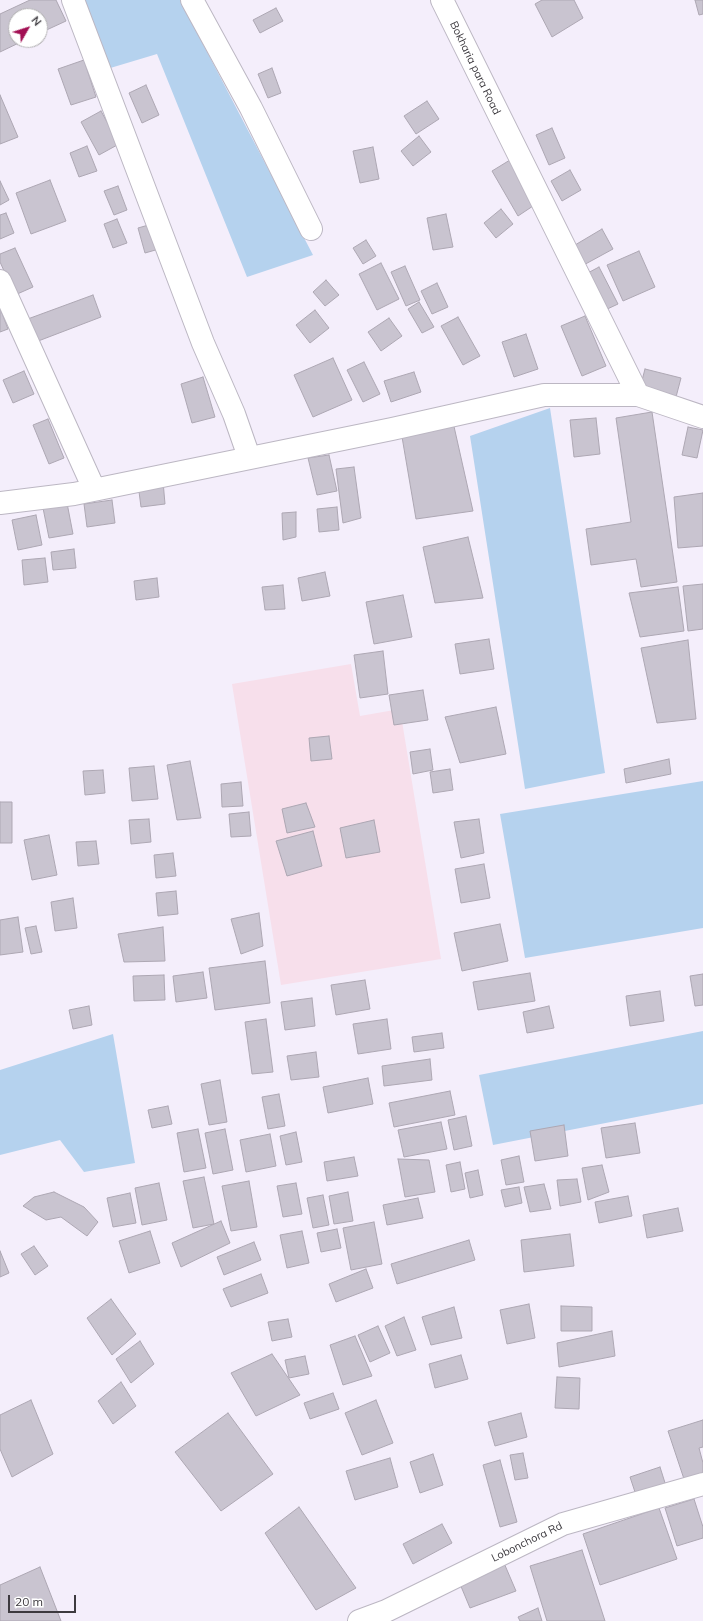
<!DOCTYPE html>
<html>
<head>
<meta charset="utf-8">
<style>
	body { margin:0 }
	#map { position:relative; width:703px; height:1621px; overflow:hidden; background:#f4eefb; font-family:Mulish,sans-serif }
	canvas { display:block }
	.north { position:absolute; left:8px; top:8px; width:40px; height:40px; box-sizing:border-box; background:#fff; border:1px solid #b1b0b2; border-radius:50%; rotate:51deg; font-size:11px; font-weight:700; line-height:16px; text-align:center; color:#3d3a3f }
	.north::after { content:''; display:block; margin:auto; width:14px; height:18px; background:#a20f53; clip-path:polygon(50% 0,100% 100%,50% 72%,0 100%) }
	.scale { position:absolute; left:8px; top:1595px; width:68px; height:18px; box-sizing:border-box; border:2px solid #3d3a3f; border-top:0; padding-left:5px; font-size:12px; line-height:14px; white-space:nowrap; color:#3d3a3f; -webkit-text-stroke:3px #fff; paint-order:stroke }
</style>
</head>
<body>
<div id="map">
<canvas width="703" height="1621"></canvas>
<div class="north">N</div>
<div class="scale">20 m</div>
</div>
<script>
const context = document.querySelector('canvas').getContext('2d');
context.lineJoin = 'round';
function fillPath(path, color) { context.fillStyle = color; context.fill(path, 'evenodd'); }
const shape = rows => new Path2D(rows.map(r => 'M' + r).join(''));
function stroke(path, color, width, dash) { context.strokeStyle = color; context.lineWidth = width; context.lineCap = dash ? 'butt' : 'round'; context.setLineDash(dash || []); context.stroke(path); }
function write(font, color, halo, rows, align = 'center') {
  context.font = font + ' Mulish,sans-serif'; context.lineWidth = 4; context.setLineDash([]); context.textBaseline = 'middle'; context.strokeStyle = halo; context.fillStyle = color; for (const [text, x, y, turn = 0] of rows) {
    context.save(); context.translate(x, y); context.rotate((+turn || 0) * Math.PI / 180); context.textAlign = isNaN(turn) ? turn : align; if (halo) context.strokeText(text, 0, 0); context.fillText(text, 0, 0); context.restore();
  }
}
const industrial = shape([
	[351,664,360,716,400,709,441,959,281,985,232,684]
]);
const water = shape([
	[79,0,180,0,313,255,247,277,157,54,107,69],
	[550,408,605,773,525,789,470,436],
	[703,781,703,928,525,958,500,814],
	[703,1031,703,1104,493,1145,479,1075],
	[113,1034,135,1163,84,1172,60,1140,0,1155,0,1070]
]);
const building = shape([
	[30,0,56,0,66,21,40,33,40,16,16,16,16,40,25,40,0,52,0,14,30,0],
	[542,0,574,0,583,18,552,37,535,4,542,0],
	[695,0,703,0,703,14,699,15,695,0],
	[276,8,283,21,260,33,253,20,276,8],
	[84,60,96,97,71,105,58,69,84,60],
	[272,68,281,93,268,98,258,74,272,68],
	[146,85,159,115,142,123,129,93,146,85],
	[0,95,18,137,0,144,0,95],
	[427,101,439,119,416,134,404,116,427,101],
	[101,111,119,144,99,155,81,122,101,111],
	[552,128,565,158,549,165,536,135,552,128],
	[419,136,431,152,413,166,401,151,419,136],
	[87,146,97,171,79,177,70,153,87,146],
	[373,147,379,179,360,183,353,151,373,147],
	[510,160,536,204,518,216,492,171,510,160],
	[570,170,581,190,562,201,551,181,570,170],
	[50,180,66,221,31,234,16,193,50,180],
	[0,181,9,200,0,205,0,181],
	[118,186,127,210,114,215,104,191,118,186],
	[501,209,513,224,496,238,484,223,501,209],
	[6,213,14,233,0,239,0,215,6,213],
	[446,214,453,247,433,250,427,218,446,214],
	[117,219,127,243,113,248,104,224,117,219],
	[152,224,159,249,145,253,138,228,152,224],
	[602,229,613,249,580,267,570,248,602,229],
	[366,240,376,256,363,264,353,248,366,240],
	[15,248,33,287,15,295,0,262,0,254,15,248],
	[639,251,655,287,623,301,607,265,639,251],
	[381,263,399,299,377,310,359,274,381,263],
	[405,266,420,300,406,306,391,272,405,266],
	[599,267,618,304,603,311,584,275,599,267],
	[326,280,339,295,325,306,313,292,326,280],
	[437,283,448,307,432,314,421,291,437,283],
	[93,295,101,317,33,343,25,320,93,295],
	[419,302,434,327,422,333,408,309,419,302],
	[0,308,8,329,0,332,0,308],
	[315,310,329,328,310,343,296,325,315,310],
	[585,316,606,366,582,376,561,326,585,316],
	[458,317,480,356,463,365,441,326,458,317],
	[389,318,402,336,381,351,368,332,389,318],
	[526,334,538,369,514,377,502,342,526,334],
	[333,358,352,400,313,417,294,375,333,358],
	[364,362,380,394,363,402,347,370,364,362],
	[645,369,681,378,676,397,640,388,645,369],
	[24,371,34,394,13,403,3,380,24,371],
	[414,372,421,392,391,402,384,381,414,372],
	[203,377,215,417,192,423,181,384,203,377],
	[652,412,677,582,641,587,636,559,591,565,586,529,631,522,616,418,652,412],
	[596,418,600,454,574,457,570,420,596,418],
	[48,419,64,458,49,464,33,425,48,419],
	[453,422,473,511,416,519,401,431,453,422],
	[688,427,703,430,697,458,682,455,688,427],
	[329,455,337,491,317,495,308,458,329,455],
	[354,467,361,518,343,523,336,469,354,467],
	[163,481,165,504,141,507,138,484,163,481],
	[703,493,703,546,678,548,674,497,703,493],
	[112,500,115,523,87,527,84,504,112,500],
	[67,503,73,534,49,538,43,508,67,503],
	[337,507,339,530,319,532,317,509,337,507],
	[296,512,296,537,283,540,282,513,296,512],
	[36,515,42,545,18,550,12,520,36,515],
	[468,537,483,598,435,603,423,547,468,537],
	[74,549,76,568,53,570,51,552,74,549],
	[45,558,48,582,24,585,22,560,45,558],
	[325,572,330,596,302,601,298,578,325,572],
	[157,578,159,597,136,600,134,581,157,578],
	[703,584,703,629,688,631,683,586,703,584],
	[283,585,285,609,265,610,262,587,283,585],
	[678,587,684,631,640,637,629,593,678,587],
	[403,595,412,637,374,644,366,602,403,595],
	[489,639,494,669,460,674,455,644,489,639],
	[688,640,696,719,657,723,641,648,688,640],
	[383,651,388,694,360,698,354,655,383,651],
	[423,690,428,720,394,725,389,695,423,690],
	[496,707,506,754,460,763,445,717,496,707],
	[329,736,332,759,311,761,309,738,329,736],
	[430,749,433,770,413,774,410,752,430,749],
	[669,759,671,774,626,783,624,769,669,759],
	[190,761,201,818,177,820,167,765,190,761],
	[154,766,158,799,132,801,129,768,154,766],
	[450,769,453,790,433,793,430,772,450,769],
	[103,770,105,793,85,795,83,771,103,770],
	[241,782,243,806,222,807,221,784,241,782],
	[0,802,12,802,12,843,0,843,0,802],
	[306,803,315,827,287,833,282,809,306,803],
	[249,812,251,836,231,837,229,814,249,812],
	[149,819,151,842,131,844,129,820,149,819],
	[479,819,484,853,461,858,454,822,479,819],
	[374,820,380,852,346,858,340,828,374,820],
	[313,831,322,866,287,876,276,841,313,831],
	[49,835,57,875,32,880,24,840,49,835],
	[96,841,99,864,78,866,76,842,96,841],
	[173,853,176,876,156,878,154,855,173,853],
	[484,864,490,898,461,903,455,869,484,864],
	[176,891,178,914,158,916,156,893,176,891],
	[73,898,77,928,55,931,51,902,73,898],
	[259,913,263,946,241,954,231,919,259,913],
	[18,917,23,952,0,955,0,920,18,917],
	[500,924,508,961,462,971,454,933,500,924],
	[36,926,42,952,31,954,25,928,36,926],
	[163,927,165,961,124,962,118,934,163,927],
	[265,961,270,1003,215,1010,209,968,265,961],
	[203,972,207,998,176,1002,173,976,203,972],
	[530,973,535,1001,478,1010,473,982,530,973],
	[703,974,703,1005,695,1006,690,976,703,974],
	[164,975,165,1000,134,1001,133,976,164,975],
	[365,980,370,1009,336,1015,331,985,365,980],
	[660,991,664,1021,630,1026,626,996,660,991],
	[312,998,315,1026,285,1030,281,1002,312,998],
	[89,1006,92,1025,73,1029,69,1010,89,1006],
	[549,1006,554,1028,527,1033,523,1012,549,1006],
	[266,1019,273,1072,252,1074,245,1022,266,1019],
	[387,1019,391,1049,358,1054,353,1024,387,1019],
	[442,1033,444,1048,414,1052,412,1037,442,1033],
	[316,1052,319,1077,291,1080,287,1056,316,1052],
	[430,1059,432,1080,384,1086,382,1066,430,1059],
	[368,1078,373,1104,328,1113,323,1087,368,1078],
	[220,1080,227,1122,209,1125,201,1084,220,1080],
	[450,1091,455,1115,394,1127,389,1103,450,1091],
	[279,1094,285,1126,268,1129,262,1097,279,1094],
	[168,1106,172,1124,152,1128,148,1110,168,1106],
	[466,1116,472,1146,454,1150,448,1120,466,1116],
	[441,1122,447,1149,404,1157,398,1130,441,1122],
	[635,1123,640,1153,606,1158,601,1128,635,1123],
	[564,1125,568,1156,535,1161,530,1131,564,1125],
	[198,1129,206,1168,184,1172,177,1133,198,1129],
	[225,1129,233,1170,213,1174,205,1133,225,1129],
	[296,1132,302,1162,286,1165,280,1136,296,1132],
	[270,1134,276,1166,246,1172,240,1140,270,1134],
	[519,1156,524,1182,506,1185,501,1160,519,1156],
	[354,1157,358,1176,327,1181,324,1162,354,1157],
	[398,1159,429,1160,435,1192,405,1197,398,1159],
	[460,1162,465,1189,451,1192,446,1165,460,1162],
	[602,1165,609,1192,588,1200,582,1168,602,1165],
	[478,1170,483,1195,470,1198,465,1173,478,1170],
	[204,1177,214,1224,193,1228,183,1181,204,1177],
	[577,1179,581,1202,560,1206,557,1180,577,1179],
	[249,1181,257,1227,231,1231,222,1186,249,1181],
	[159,1183,167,1220,142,1225,135,1188,159,1183],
	[296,1183,302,1214,283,1217,277,1186,296,1183],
	[544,1184,551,1209,530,1212,524,1187,544,1184],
	[519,1187,522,1203,505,1207,501,1190,519,1187],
	[54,1192,84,1207,98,1222,87,1236,61,1217,46,1220,23,1206,34,1197,54,1192],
	[348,1192,353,1221,334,1224,329,1196,348,1192],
	[130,1193,136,1223,113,1227,107,1198,130,1193],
	[323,1195,329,1225,313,1228,307,1198,323,1195],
	[628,1196,632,1216,599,1223,595,1202,628,1196],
	[418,1198,423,1218,387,1225,383,1205,418,1198],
	[678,1208,683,1231,647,1238,643,1215,678,1208],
	[221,1221,230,1243,181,1267,172,1243,221,1221],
	[374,1222,382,1264,351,1270,343,1228,374,1222],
	[337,1229,341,1248,321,1252,317,1233,337,1229],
	[150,1231,160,1263,129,1273,119,1241,150,1231],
	[302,1231,309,1263,287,1268,280,1235,302,1231],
	[570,1234,574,1266,524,1272,521,1240,570,1234],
	[469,1240,475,1260,397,1284,391,1264,469,1240],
	[254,1242,261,1260,224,1275,217,1257,254,1242],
	[34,1246,48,1266,35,1275,21,1254,34,1246],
	[0,1251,9,1273,0,1277,0,1251],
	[366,1269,373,1288,336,1302,329,1284,366,1269],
	[261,1274,268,1293,231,1307,223,1289,261,1274],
	[111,1299,136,1334,112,1355,87,1318,111,1299],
	[529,1304,535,1338,507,1344,500,1310,529,1304],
	[561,1306,592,1307,592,1331,561,1331,561,1306],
	[454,1307,462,1338,431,1345,422,1317,454,1307],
	[404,1317,416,1350,397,1356,385,1326,404,1317],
	[288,1319,292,1337,272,1341,268,1322,288,1319],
	[378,1326,390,1353,370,1362,358,1335,378,1326],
	[612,1331,615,1356,559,1367,557,1343,612,1331],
	[355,1336,372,1376,343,1385,330,1345,355,1336],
	[140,1341,154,1364,131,1383,116,1359,140,1341],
	[272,1354,300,1395,256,1416,231,1373,272,1354],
	[461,1355,468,1379,435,1388,429,1364,461,1355],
	[305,1356,309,1374,289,1378,285,1360,305,1356],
	[557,1377,580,1378,579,1409,555,1408,557,1377],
	[121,1382,136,1406,113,1424,98,1401,121,1382],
	[333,1393,339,1409,310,1419,304,1403,333,1393],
	[31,1400,53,1454,12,1477,0,1449,0,1415,31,1400],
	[376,1400,393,1443,362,1455,345,1413,376,1400],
	[228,1413,273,1474,221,1511,175,1452,228,1413],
	[521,1413,527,1437,495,1446,488,1422,521,1413],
	[703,1420,703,1447,699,1448,703,1463,703,1473,684,1479,668,1431,703,1420],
	[523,1453,528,1478,515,1480,510,1455,523,1453],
	[433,1454,443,1485,420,1493,410,1462,433,1454],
	[390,1458,398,1487,355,1500,346,1471,390,1458],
	[500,1460,517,1522,500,1527,483,1465,500,1460],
	[660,1467,666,1486,636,1495,630,1477,660,1467],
	[694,1499,703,1527,703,1538,677,1546,665,1508,694,1499],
	[299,1507,356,1588,316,1610,265,1533,299,1507],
	[659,1508,677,1559,600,1585,583,1534,659,1508],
	[442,1524,452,1543,413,1564,403,1544,442,1524],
	[582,1550,605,1621,547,1621,530,1566,582,1550],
	[504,1563,516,1591,470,1608,460,1584,504,1563],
	[40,1567,61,1621,0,1621,0,1585,40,1567],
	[538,1608,542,1621,520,1621,518,1617,538,1608]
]);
const minor = shape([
	[73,0,203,343,234,414,249,457],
	[192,0,251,108,311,229],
	[442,0,638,395],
	[0,281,94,489],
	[0,503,74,494,392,429,544,395,638,395,703,417]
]);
const tertiary = shape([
	[359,1621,386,1611,563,1524,703,1484]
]);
const streetNames = [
	["Bokharia para Road",475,68,64],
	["Lobonchora Rd",527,1542,-26]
];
fillPath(industrial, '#f7dfeb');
fillPath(water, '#b5d2ee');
fillPath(building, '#c9c4d0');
stroke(building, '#ada7b3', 1);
stroke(minor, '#bcb7c3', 24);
stroke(tertiary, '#bcb7c3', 24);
stroke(minor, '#fff', 22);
stroke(tertiary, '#fff', 22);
write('11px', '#3d3a3f', '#fff', streetNames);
</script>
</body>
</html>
